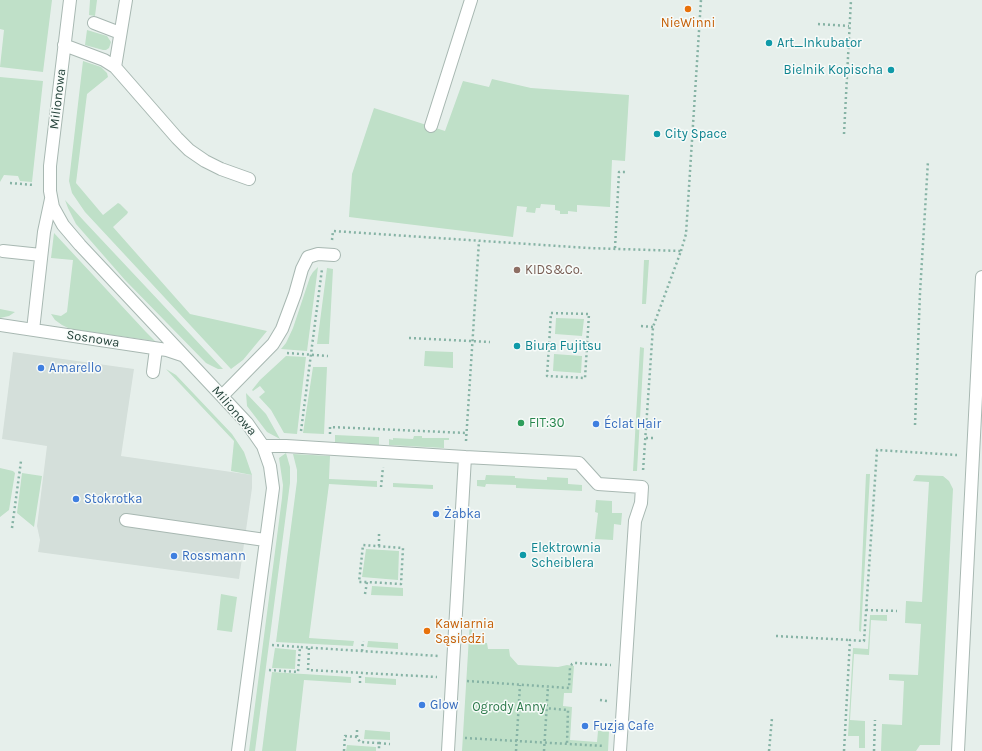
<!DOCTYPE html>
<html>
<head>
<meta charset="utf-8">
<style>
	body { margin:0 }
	canvas { display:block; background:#e6efeb }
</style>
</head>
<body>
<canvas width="982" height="751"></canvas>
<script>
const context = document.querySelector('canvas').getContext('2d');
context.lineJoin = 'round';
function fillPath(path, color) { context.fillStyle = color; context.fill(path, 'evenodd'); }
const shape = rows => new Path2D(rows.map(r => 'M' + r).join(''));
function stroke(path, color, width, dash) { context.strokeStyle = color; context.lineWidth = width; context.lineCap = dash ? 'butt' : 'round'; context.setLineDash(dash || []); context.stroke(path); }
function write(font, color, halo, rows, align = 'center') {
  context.font = font + ' Karla,sans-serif'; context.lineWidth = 3; context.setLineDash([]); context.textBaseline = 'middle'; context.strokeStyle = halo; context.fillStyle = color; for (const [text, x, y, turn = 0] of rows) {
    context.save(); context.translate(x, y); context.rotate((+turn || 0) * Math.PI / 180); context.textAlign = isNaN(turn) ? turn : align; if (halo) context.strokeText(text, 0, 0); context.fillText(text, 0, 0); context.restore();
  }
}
const built = shape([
	[13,352,134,369,121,456,252,475,252,488,239,579,38,552,40,540,37,526,47,446,2,439]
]);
const green = shape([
	[0,0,52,0,43,72,0,67,4,30,0,29],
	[90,0,97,0,95,16,89,15],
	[87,30,107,36,111,42,109,48,106,50,103,50,85,45],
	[83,61,101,67,107,73,108,77,87,94,76,183,103,215,118,203,120,204,128,212,127,214,113,227,190,314,267,331,243,360,231,369,85,212,72,193,69,181],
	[0,77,43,81,32,182,20,181,18,176,4,175,0,182],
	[492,79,531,88,629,95,625,161,612,160,610,207,577,205,577,212,568,211,568,214,560,214,560,211,555,210,555,205,541,204,540,208,536,208,535,213,526,212,527,207,517,206,513,237,349,217,352,174,374,108,445,131,463,81,489,87],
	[65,200,84,221,223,369,218,369,206,363,125,280,76,224,68,208],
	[54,233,146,332,155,341,70,329,62,325,55,320,51,314,61,316,67,312,73,260,51,258],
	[644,260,649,260,646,304,642,304],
	[318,267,307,351,281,349,286,343,293,328,310,277,313,272],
	[327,268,333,269,329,344,317,344],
	[0,309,15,312,9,316,0,318],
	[556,318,584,319,582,336,555,334],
	[640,347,644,348,637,471,633,471],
	[425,351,453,352,453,368,424,366],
	[554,354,582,356,581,373,553,371],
	[286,356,306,357,297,434,284,433,271,410,259,397,265,392,260,386,253,391,252,390,260,380],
	[313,367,327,367,324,434,303,433],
	[166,369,176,375,232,434,244,452,252,475,231,471,234,441],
	[246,393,266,414,280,439,267,432,247,406],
	[335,435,379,437,379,445,335,442],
	[414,436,422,436,422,438,449,438,449,440,444,440,444,448,389,445,389,439,393,440,393,438,413,439],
	[286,453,290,467,290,483,255,751,249,751,282,498,283,485,279,458],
	[293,454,330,456,329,479,377,481,377,487,329,484,309,638,354,641,353,646,276,642,297,481,297,470],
	[0,468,13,471,15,473,9,510,0,517],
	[22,473,42,476,34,527,17,513],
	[866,474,870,474,861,632,859,631],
	[486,475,515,476,515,478,547,480,547,477,568,478,568,484,582,485,582,491,516,488,516,485,486,484,485,487,477,486,477,480,485,480],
	[916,475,943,476,949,481,953,489,940,745,920,745,916,751,881,751,882,724,902,725,904,681,889,680,889,674,918,675,921,624,905,623,906,601,922,602,929,482,913,481],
	[393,483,433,485,433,489,393,487],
	[596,500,612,501,612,513,622,513,621,525,614,524,613,540,595,539,598,513,595,512],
	[366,549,399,551,398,580,362,577],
	[372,586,403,588,403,596,371,595],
	[221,594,237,597,232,632,217,630],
	[870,615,887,615,887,621,871,620,869,655,854,654,850,720,865,721,865,748,859,748,859,736,848,736,853,648,868,649],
	[470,620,472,620,472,632,473,636,477,641,482,643,487,643,488,649,509,649,510,656,518,665,558,667,567,665,574,666,572,693,564,693,563,706,572,707,570,740,597,742,598,731,609,731,608,751,462,751],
	[368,641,398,643,398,649,367,647],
	[275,648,296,650,295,669,272,668],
	[272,672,351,677,351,683,304,680,296,751,262,751],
	[365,677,396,679,396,685,365,683],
	[365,730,390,732,390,740,364,739],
	[347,745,376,747,376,751,346,751]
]);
const path = shape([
	[818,24,849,26],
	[844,134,851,0],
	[10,183,34,185],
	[332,240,333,231,588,248,681,251,653,327,643,471],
	[615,248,619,172,627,172],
	[681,251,686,234,701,0],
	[551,313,589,314,587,346,549,345,551,313],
	[641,326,653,327],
	[409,338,490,342],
	[544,344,549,345,547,376,585,378,587,346,591,347],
	[287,353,328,356],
	[915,425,920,293,928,161],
	[301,431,322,269],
	[330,434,330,427,467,433],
	[646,438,654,438],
	[466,441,479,241],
	[381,487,383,467],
	[12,528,21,461],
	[379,546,379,534],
	[365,594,367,582,401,584,403,548,363,545,359,582,367,582],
	[866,610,897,611],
	[776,636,850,640],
	[272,645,300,647],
	[309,648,308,670,437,677],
	[362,651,363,641],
	[269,670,298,672,300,647,439,656],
	[467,681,569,688,570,668,572,664,575,663,611,665],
	[360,683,360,673],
	[600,700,607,701],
	[519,706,568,710,567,744],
	[357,730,357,737,360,742,379,743,379,751],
	[465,738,604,746],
	[379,743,390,744],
	[344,751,345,736,357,737],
	[516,751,520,685],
	[544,751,548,686],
	[769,751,772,718],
	[844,751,850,640,864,641,877,450,957,455],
	[874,751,875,720]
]);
const minor = shape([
	[70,0,50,166,50,191,53,207,63,225,80,245,247,423,263,446,270,466,273,488,238,751],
	[94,23,120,33],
	[64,45,104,60,115,67,177,138,189,150,205,161,221,169,249,179],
	[115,67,126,0],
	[431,126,471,0],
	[3,251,41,255],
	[0,325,167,350,182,355],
	[33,330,44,232,51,199],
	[153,372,156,349],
	[222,396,273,344,282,329,295,294,302,269,308,257,318,254,334,255],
	[263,446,286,446,465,457,448,751],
	[465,457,579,463,598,484,642,487,641,503,635,521,620,751],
	[126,520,265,540],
	[958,751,982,277]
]);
const markers = [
	[688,9,4,"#e8710a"],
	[769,43,4,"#0f9aa8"],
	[891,70,4,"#0f9aa8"],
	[657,134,4,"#0f9aa8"],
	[517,270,4,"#8d6e63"],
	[517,346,4,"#0f9aa8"],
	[41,368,4,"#3f7fe0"],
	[521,423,4,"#2e9e5b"],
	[596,424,4,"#3f7fe0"],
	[76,499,4,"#3f7fe0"],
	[436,514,4,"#3f7fe0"],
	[523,555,4,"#0f9aa8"],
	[174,556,4,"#3f7fe0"],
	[427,631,4,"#e8710a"],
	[422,705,4,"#3f7fe0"],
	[585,726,4,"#3f7fe0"]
];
const foodNames = [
	["NieWinni",688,23],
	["Kawiarnia",435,624,"left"],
	["Sąsiedzi",435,639,"left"]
];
const cultureNames = [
	["Art_Inkubator",777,43],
	["Bielnik Kopischa",883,70,"right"],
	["City Space",665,134],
	["Biura Fujitsu",525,346],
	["Elektrownia",531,548],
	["Scheiblera",531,563]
];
const streetNames = [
	["Milionowa",58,99,-83],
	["Sosnowa",93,339,9],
	["Milionowa",234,411,49]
];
const educationNames = [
	["KIDS&Co.",525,270]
];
const shopNames = [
	["Amarello",49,368],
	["Éclat Hair",604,424],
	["Stokrotka",84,499],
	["Żabka",444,514],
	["Rossmann",182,556],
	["Glow",430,705],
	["Fuzja Cafe",593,726]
];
const leisureNames = [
	["FIT:30",529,423]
];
const parkNames = [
	["Ogrody Anny",509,707]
];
fillPath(built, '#d4dfda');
fillPath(green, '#bfe0c8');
stroke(minor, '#a8b8b2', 14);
stroke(path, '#86b3a5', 2.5, [2, 3]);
stroke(minor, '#fff', 12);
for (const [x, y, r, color] of markers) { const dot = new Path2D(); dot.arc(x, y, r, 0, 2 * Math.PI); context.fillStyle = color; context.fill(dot); stroke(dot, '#f7fbf9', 1.5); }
write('13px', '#c56008', '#f7fbf9', foodNames);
write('13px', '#0d838f', '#f7fbf9', cultureNames, 'left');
write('13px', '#24423a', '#f7fbf9', streetNames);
write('13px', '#785e54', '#f7fbf9', educationNames, 'left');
write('13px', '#366cbe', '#f7fbf9', shopNames, 'left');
write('13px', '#27864d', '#f7fbf9', leisureNames, 'left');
write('13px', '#2d7a4b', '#f7fbf9', parkNames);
</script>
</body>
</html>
